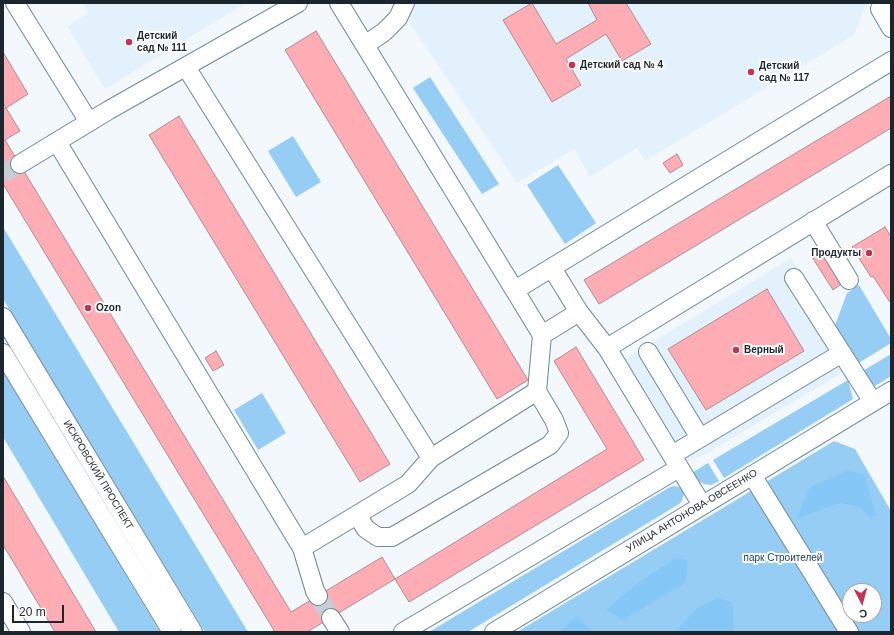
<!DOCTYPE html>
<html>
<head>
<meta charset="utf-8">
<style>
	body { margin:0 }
	#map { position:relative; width:894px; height:635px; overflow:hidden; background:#f2f8fc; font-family:Helvetica,sans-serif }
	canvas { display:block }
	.frame { position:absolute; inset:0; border:4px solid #1b262e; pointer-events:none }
	.north { position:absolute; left:842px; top:583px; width:40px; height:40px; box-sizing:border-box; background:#fff; border:1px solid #a4a8ab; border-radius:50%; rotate:174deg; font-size:11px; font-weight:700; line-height:16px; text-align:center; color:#1b262e }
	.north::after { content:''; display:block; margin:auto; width:14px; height:18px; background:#c33353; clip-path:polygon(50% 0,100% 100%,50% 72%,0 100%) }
	.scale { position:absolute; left:12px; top:605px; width:52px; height:18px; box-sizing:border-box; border:2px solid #1b262e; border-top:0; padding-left:5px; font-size:12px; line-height:14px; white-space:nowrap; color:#1b262e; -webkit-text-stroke:3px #fff; paint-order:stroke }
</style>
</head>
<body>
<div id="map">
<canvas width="894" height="635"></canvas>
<div class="frame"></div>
<div class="north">С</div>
<div class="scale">20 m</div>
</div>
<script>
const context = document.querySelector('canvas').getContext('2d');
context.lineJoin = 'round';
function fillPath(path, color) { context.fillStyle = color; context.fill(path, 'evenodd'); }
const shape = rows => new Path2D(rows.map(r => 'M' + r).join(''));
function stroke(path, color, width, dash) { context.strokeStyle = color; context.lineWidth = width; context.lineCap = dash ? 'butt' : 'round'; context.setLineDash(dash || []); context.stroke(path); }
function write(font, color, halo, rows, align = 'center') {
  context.font = font + ' Helvetica,sans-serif'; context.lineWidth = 4; context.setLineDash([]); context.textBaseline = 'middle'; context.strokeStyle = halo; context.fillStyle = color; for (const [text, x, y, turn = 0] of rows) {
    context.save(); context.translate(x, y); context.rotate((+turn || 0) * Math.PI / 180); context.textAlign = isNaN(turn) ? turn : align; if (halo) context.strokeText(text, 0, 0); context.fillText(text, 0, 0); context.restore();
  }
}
const built = shape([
	[83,3,246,3,105,89,67,26,89,13],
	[412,3,866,3,854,35,645,161,637,148,590,177,574,149,517,183,409,22],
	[791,258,855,365,702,456,688,461,625,359]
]);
const green = shape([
	[430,77,499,184,482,194,413,88],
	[293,136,321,182,296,197,268,151],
	[558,165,596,223,565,244,527,185],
	[3,227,248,632,205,632,3,299],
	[859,285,891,339,891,343,857,364,834,328,847,293],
	[891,354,891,376,875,386,861,372],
	[3,371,160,632,119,632,3,437],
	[848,380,853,399,724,478,713,460],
	[262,393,286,433,258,450,234,410],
	[834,441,855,449,891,511,891,632,517,632],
	[850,591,874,591,874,615,850,615],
	[708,463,719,481,711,485,704,484,696,480,690,474],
	[674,486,679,487,684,493,682,501,679,504,468,632,429,632,670,487]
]);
const forest = shape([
	[847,471,864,474,876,515,870,518,860,507,840,503,796,519,810,487],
	[675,558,688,560,686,582,623,620,606,610,634,586],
	[717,598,732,602,734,632,675,632,697,608],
	[577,617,592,630,591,632,559,632]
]);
const building = shape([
	[532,3,556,44,597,20,588,3,626,3,651,44,622,61,606,34,566,59,581,85,552,102,503,20,532,3],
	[316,31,528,380,497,399,285,50,316,31],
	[3,52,28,94,6,108,3,103,3,52],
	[891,96,891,128,599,304,584,280,891,96],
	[6,108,20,131,5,140,291,612,382,557,395,579,307,632,275,632,3,184,3,109,6,108],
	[179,116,390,464,360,482,149,135,179,116],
	[677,154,683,165,670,173,663,163,677,154],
	[885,227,891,237,891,302,889,301,873,276,871,277,852,247,885,227],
	[824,250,844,282,833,290,812,257,824,250],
	[767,289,804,351,706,410,668,349,767,289],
	[576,347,644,460,409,602,395,579,607,449,554,361,576,347],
	[216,351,224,365,213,371,205,358,216,351],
	[3,476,96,632,55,632,11,558,3,545,3,476]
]);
const minorTunnel = shape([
	[3,174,20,164],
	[318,596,331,618]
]);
const minor = shape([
	[15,3,89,122],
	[890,3,880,9,891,28],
	[365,45,384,32,398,18,405,3],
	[186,67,431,458],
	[57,142,302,548,315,591,318,596],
	[20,164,109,110,298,3],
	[813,221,849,280],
	[794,278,873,402],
	[515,290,891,61],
	[579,312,607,348],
	[3,317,193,632],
	[542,335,579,312,552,268],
	[648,352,700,438],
	[3,353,172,632],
	[672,455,842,353],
	[752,475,849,632],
	[702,505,607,348,891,174],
	[357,515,366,529,378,537,392,537,550,445,559,433,554,420,537,391],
	[302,548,408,484,431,458,537,391,542,335,339,3],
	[3,602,21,632],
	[331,618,340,632],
	[403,632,679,468],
	[494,632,891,391]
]);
const markers = [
	[129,42,4,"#c33353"],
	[572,65,4,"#c33353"],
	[751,72,4,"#c33353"],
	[869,253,4,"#c33353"],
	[88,308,4,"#c33353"],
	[736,350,4,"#c33353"]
];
const poiNames = [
	["Детский",137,36],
	["сад № 111",137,48],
	["Детский сад № 4",580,65],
	["Детский",759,66],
	["сад № 117",759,78],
	["Продукты",861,253,"right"],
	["Ozon",96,308],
	["Верный",744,350]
];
const streetNames = [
	["ИСКРОВСКИЙ ПРОСПЕКТ",98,475,59],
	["УЛИЦА АНТОНОВА-ОВСЕЕНКО",692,511,-31]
];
const parkNames = [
	["парк Строителей",783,558]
];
fillPath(built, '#e3f1fd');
fillPath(green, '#96cdf4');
fillPath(forest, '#85c8f8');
fillPath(building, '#feadb5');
stroke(building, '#b08b8e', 1);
stroke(minorTunnel, '#c7ced3', 18, [18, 9]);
stroke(minor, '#6c889d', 20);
stroke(minor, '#fff', 18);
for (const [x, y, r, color] of markers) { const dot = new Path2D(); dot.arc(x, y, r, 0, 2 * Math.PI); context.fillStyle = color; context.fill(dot); stroke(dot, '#fff', 1.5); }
write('bold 10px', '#1b262e', '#fff', poiNames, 'left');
write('10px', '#1b262e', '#fff', streetNames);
write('10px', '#133951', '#fff', parkNames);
</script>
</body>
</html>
